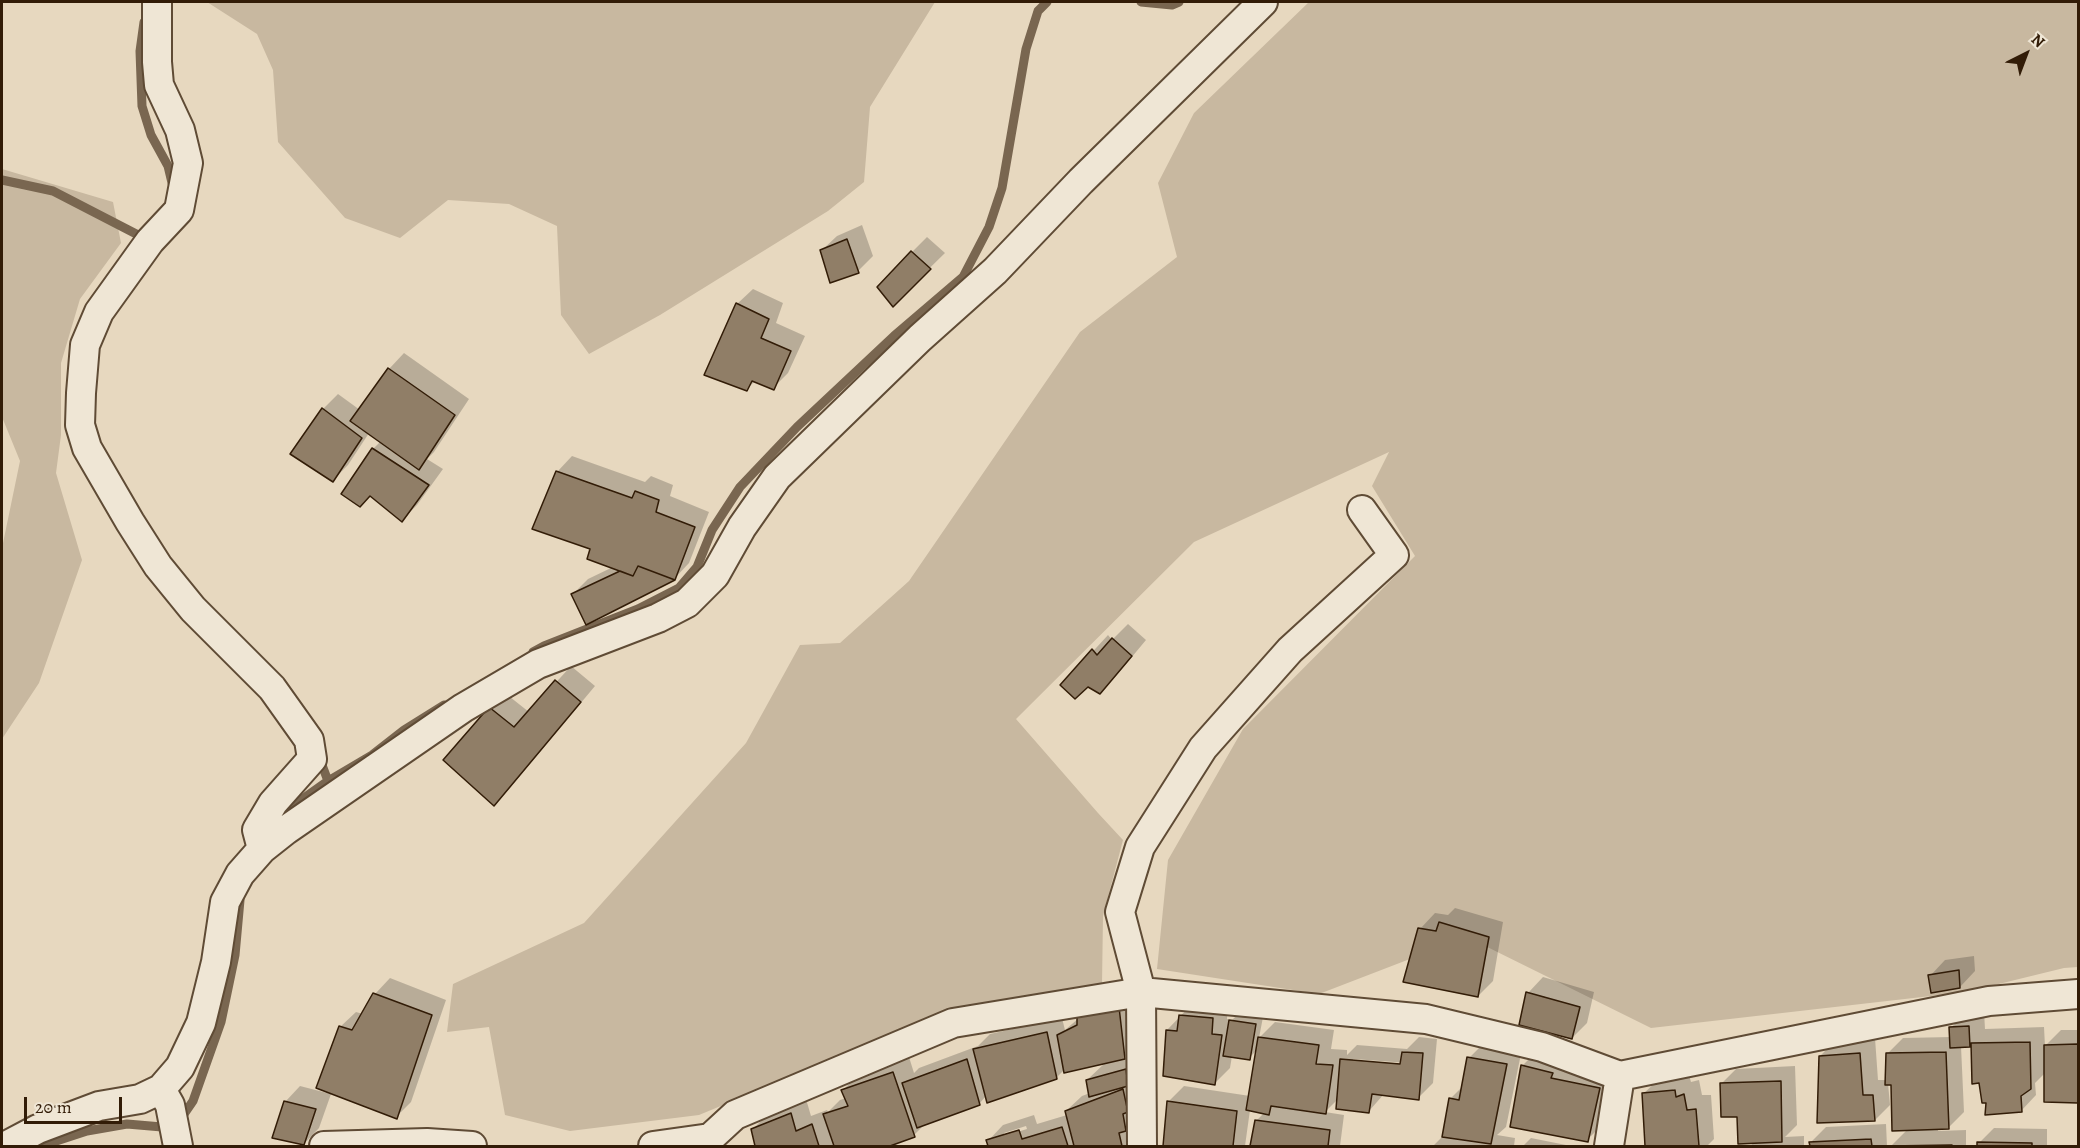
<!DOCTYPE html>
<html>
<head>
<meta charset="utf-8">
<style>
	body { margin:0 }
	#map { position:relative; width:2080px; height:1148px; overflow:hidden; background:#e7d8bf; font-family:Alegreya,serif }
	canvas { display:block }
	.frame { position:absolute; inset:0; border:3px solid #321c07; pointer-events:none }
	.north { position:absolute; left:1996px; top:24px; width:60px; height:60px; -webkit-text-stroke:4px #efe6d5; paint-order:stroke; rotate:42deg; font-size:16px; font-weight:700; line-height:24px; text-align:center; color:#321c07 }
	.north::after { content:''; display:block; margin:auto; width:21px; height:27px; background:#321c07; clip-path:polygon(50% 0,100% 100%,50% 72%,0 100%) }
	.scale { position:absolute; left:24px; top:1097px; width:98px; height:27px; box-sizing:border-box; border:3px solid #321c07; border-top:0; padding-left:8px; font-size:18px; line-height:21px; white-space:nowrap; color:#321c07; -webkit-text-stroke:4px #efe6d5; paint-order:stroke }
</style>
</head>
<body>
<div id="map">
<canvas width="2080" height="1148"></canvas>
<div class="frame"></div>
<div class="north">N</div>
<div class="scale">20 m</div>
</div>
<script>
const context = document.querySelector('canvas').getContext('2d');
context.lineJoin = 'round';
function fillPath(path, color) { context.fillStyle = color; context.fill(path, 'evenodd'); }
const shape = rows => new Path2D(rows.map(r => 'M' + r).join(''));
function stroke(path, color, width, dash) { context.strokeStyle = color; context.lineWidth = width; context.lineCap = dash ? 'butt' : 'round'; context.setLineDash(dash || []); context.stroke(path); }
const green = shape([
	[207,2,935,2,870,107,864,182,828,211,660,315,589,354,561,315,557,226,509,204,448,200,400,238,345,218,278,142,273,70,257,34],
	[1309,2,2078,2,2078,967,2064,968,1966,992,1651,1028,1467,937,1319,994,1157,969,1168,860,1243,729,1415,556,1372,486,1389,452,1194,542,1016,719,1098,813,1123,840,1103,916,1102,984,950,1011,699,1115,570,1131,505,1115,489,1027,447,1032,453,984,584,923,746,743,800,645,840,643,909,581,1080,332,1177,257,1158,183,1194,113],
	[2,169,113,202,121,243,80,299,61,363,61,435,56,473,82,560,39,683,2,739,2,548,20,461,2,417]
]);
const shadow = shape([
	[862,225,873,256,858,271,821,251,837,236],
	[927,237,945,253,893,304,912,252],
	[753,289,783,303,776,323,805,336,788,373,773,388,755,381,747,389,737,304],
	[404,353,469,399,434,452,427,459,443,469,417,505,402,520,373,449,381,441,369,433,348,465,333,480,323,409,338,394,360,410,389,369],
	[572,456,645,482,651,476,673,485,670,496,709,512,689,563,674,579,573,594,588,579,613,567,592,548,557,472],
	[1128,624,1146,640,1116,676,1100,692,1088,685,1062,685,1108,635,1112,640],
	[571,666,595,686,509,789,494,804,490,708,505,693,529,712],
	[1455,908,1503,922,1493,981,1478,996,1420,929,1435,913,1448,915],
	[1974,956,1975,971,1960,987,1930,976,1945,960],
	[1543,977,1594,992,1587,1023,1572,1038,1528,993],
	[390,978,446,1000,411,1102,396,1117,340,1027,356,1012,363,1014,375,994],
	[1134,993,1139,1042,1122,1060,1141,1055,1141,1146,990,1146,988,1141,1003,1125,1034,1115,1037,1124,1067,1115,1066,1111,1082,1096,1090,1093,1087,1080,1106,1062,1065,1069,1056,1078,986,1096,979,1104,926,1123,914,1135,885,1146,757,1146,752,1130,768,1114,806,1099,811,1116,827,1110,828,1112,840,1100,846,1098,843,1090,858,1075,909,1057,914,1073,919,1068,978,1046,990,1034,1062,1018,1065,1030,1079,1018],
	[1026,1126,1027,1129,1004,1136,1004,1133],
	[1196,1000,1228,1003,1227,1019,1232,1020,1238,1014,1263,1017,1259,1038,1275,1022,1334,1030,1331,1049,1347,1050,1347,1055,1357,1045,1407,1049,1419,1037,1437,1039,1433,1083,1418,1098,1384,1094,1369,1111,1338,1099,1325,1112,1344,1115,1340,1146,1252,1146,1256,1121,1265,1112,1250,1110,1245,1146,1165,1146,1169,1101,1184,1086,1250,1096,1257,1050,1249,1058,1232,1056,1230,1068,1215,1083,1167,1030],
	[1353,1059,1408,1063,1407,1066,1353,1062],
	[1984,1011,1985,1029,2044,1027,2045,1046,2061,1030,2078,1030,2078,1101,2045,1101,2045,1073,2035,1083,2036,1095,2021,1111,1988,1101,1972,1045,1961,1046,1964,1112,1949,1127,1938,1128,1938,1131,1966,1130,1966,1146,1891,1146,1908,1129,1893,1083,1888,1083,1890,1105,1875,1120,1820,1056,1835,1041,1875,1038,1878,1080,1887,1080,1888,1053,1903,1038,1951,1037,1951,1028,1966,1012],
	[1484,1043,1522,1049,1506,1127,1497,1135,1515,1138,1514,1146,1433,1146,1443,1136,1450,1099,1463,1086,1469,1058],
	[1537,1051,1615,1073,1602,1125,1587,1140,1522,1066],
	[1795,1066,1797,1125,1785,1137,1804,1136,1804,1146,1750,1146,1755,1142,1721,1084,1736,1069],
	[1689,1075,1691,1082,1699,1080,1702,1095,1711,1095,1714,1139,1707,1146,1647,1146,1643,1094,1659,1079],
	[300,1086,331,1094,319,1128,304,1144,285,1102],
	[1886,1124,1887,1146,1811,1146,1811,1142,1826,1127],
	[1994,1128,2047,1129,2047,1146,1979,1146,1979,1143],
	[1531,1138,1571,1146,1523,1146]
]);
const stream = shape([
	[1141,2,1172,5,1179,2],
	[144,22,140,51,142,106,151,135,168,166,173,187],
	[2,180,53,191,144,238],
	[533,652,544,646,638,609,679,588,697,567,712,530,740,487,797,427,894,336,963,277,989,227,1002,188,1026,49,1038,11,1047,2],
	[319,757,328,781],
	[275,821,283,813,328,781,372,755,404,730,444,705],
	[180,1120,193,1101,221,1022,235,955,240,900],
	[41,1146,87,1131,127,1124,162,1127]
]);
const building = shape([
	[847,239,859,273,830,283,820,250,847,239],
	[911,251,931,269,893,307,877,287,911,251],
	[736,303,769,319,761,338,791,351,774,390,752,381,747,391,704,375,736,303],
	[388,368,455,415,419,470,350,421,388,368],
	[322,408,362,438,333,482,290,454,322,408],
	[372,448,429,485,402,522,370,496,360,507,341,494,372,448],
	[556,471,632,498,635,491,659,500,656,512,695,527,675,580,638,566,633,576,587,559,590,549,532,529,556,471],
	[638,566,675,580,586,625,571,594,620,571,633,576,638,566],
	[1112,638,1132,656,1100,694,1088,687,1075,699,1060,685,1092,649,1097,655,1112,638],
	[555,680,581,702,494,806,443,760,489,707,514,727,555,680],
	[1439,922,1489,937,1478,997,1403,982,1418,928,1436,931,1439,922],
	[1959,970,1960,988,1931,993,1928,975,1959,970],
	[1526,992,1580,1007,1572,1039,1519,1025,1526,992],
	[373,993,432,1015,397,1119,316,1088,339,1026,352,1030,373,993],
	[1119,1007,1125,1059,1064,1073,1057,1035,1077,1025,1077,1013,1119,1007],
	[1179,1015,1213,1018,1212,1034,1222,1035,1215,1085,1163,1076,1166,1030,1177,1031,1179,1015],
	[1229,1020,1256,1024,1250,1060,1223,1056,1229,1020],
	[1969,1026,1970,1047,1950,1048,1949,1027,1969,1026],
	[1047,1032,1057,1079,987,1103,973,1049,1047,1032],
	[1258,1037,1319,1045,1316,1064,1333,1065,1326,1114,1271,1106,1269,1115,1246,1110,1258,1037],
	[2030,1042,2031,1089,2021,1096,2022,1112,1985,1115,1986,1103,1982,1103,1979,1083,1972,1084,1971,1043,2030,1042],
	[2078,1044,2078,1103,2044,1102,2044,1045,2078,1044],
	[1402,1052,1423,1053,1419,1100,1372,1094,1369,1113,1336,1109,1340,1059,1400,1064,1402,1052],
	[1946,1052,1949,1129,1892,1131,1891,1085,1885,1085,1886,1053,1946,1052],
	[1860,1053,1863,1095,1873,1095,1875,1121,1817,1123,1819,1056,1860,1053],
	[1467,1057,1507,1064,1491,1144,1442,1137,1449,1098,1459,1100,1467,1057],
	[967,1059,980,1105,917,1128,902,1083,967,1059],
	[1521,1065,1553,1073,1551,1078,1600,1088,1588,1142,1510,1127,1521,1065],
	[1126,1069,1128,1086,1089,1097,1086,1080,1126,1069],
	[893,1072,915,1137,890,1146,834,1146,823,1114,848,1106,841,1090,893,1072],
	[1781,1081,1782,1142,1738,1144,1737,1117,1721,1117,1720,1083,1781,1081],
	[1123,1089,1128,1112,1123,1114,1126,1131,1119,1133,1122,1146,1074,1146,1065,1111,1123,1089],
	[1675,1090,1676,1097,1684,1094,1687,1110,1696,1109,1699,1146,1645,1146,1642,1093,1675,1090],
	[284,1101,316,1109,304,1145,272,1138,284,1101],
	[1167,1101,1237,1111,1233,1146,1163,1146,1167,1101],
	[791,1113,796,1131,812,1124,819,1146,755,1146,751,1129,791,1113],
	[1255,1120,1330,1130,1328,1146,1250,1146,1255,1120],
	[1062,1127,1068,1146,988,1146,986,1140,1019,1130,1022,1139,1062,1127],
	[1871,1139,1872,1146,1810,1146,1809,1142,1871,1139],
	[1977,1142,2032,1143,2032,1146,1977,1146,1977,1142],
	[1952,1145,1952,1146,1889,1146,1952,1145]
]);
const street = shape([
	[157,2,157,62,159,85,180,130,188,163,179,210,150,241,99,312,85,345,81,393,80,425,87,448,130,522,158,566,193,609,272,688,309,740,312,759,273,803,257,830,262,849],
	[161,1089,170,1105,178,1146],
	[6,1146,38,1129,99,1106,140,1099,161,1089,180,1067,201,1023,216,962,225,902,240,874,262,849,286,830,463,708,538,664,658,618,687,603,715,575,742,527,777,477,920,338,995,271,1081,181,1263,2],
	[324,1146,427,1143,472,1146],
	[653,1146,710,1138,735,1115,953,1023,1141,992,1426,1019,1542,1047,1620,1076,1989,1001,2078,994],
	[1142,1146,1141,992,1120,912,1140,847,1203,748,1290,650,1394,555,1362,510],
	[1609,1146,1620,1076]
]);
fillPath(green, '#c8b8a0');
fillPath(shadow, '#0003');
stroke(stream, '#796650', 9);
fillPath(building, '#907e67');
stroke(building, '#321c07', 1.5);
stroke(street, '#5f4b35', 32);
stroke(street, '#efe6d5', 28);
</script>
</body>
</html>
